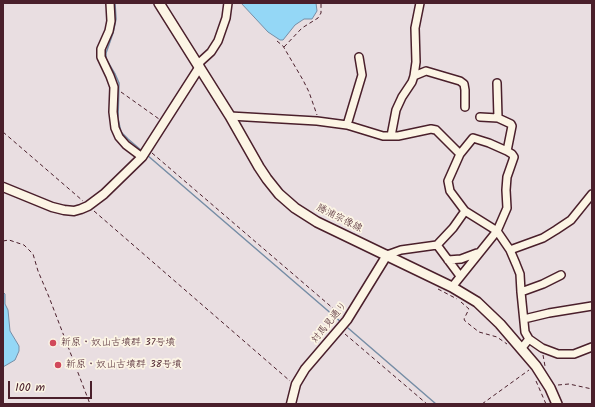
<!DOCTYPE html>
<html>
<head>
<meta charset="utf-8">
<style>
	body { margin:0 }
	#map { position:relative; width:595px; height:407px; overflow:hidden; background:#e9dee1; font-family:Kalam,sans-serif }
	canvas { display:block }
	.frame { position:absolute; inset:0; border:4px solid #4a1f2b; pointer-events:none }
	.scale { position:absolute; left:8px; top:381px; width:84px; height:18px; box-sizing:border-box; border:2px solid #4a1f2b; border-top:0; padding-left:5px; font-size:12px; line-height:14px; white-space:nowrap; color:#4a1f2b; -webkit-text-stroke:3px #fcf5e5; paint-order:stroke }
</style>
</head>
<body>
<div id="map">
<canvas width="595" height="407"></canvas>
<div class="frame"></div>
<div class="scale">100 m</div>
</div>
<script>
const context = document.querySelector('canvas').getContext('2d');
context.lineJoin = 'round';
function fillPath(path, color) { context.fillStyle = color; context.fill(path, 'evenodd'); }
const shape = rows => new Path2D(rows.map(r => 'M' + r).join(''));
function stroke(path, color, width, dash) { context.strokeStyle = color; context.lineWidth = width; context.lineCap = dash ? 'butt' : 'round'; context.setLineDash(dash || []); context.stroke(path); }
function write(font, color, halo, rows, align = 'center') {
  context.font = font + ' Kalam,"Klee One",sans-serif'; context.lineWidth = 3.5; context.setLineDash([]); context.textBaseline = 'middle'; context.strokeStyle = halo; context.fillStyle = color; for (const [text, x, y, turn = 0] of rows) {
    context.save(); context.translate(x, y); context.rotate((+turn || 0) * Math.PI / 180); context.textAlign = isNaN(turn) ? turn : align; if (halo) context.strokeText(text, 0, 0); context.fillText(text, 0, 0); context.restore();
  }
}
const water = shape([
	[241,3,316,3,317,11,312,19,304,19,295,25,283,40,280,40,268,32,241,3],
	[3,292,5,294,5,304,8,310,10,331,19,346,19,351,15,360,3,367,3,292]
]);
const stream = shape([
	[115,3,116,19,113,33,106,53,106,59,115,74,119,83,118,119,121,132,128,139,142,151],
	[147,155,341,322],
	[348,328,436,404]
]);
const path = shape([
	[277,41,283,46,303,80,309,92,317,115],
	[284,47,302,28,318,18,321,13,321,3],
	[121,92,159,119],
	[3,132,83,201],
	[152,153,342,316],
	[94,211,290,381],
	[3,241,9,240,24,245,33,254,38,271,49,297,90,404],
	[438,289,457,299],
	[461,302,469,309,464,319,465,321,479,332,497,337,507,344],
	[345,334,427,404],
	[543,355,545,366],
	[536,381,546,404],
	[558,385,569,384,592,389],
	[482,404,529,370]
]);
const minor = shape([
	[110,3,111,21,109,31,101,49,101,57,110,76,114,87,113,112,115,128,119,137,126,145,142,157],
	[199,68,200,62,211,52,218,41,226,18,228,3],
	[414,76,426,71,460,81,464,84,465,90,465,107],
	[230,116,317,121,347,125,383,136,398,136,431,129,436,130,460,154,448,181,450,191,465,211,497,231,510,250,516,264,520,274,521,292,525,332,529,339,521,349],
	[480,117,498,118],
	[347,125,362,75,359,57],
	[391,136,396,110,402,97,412,82,414,76,416,62,415,28,420,3],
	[460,154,473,138,489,143,507,151],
	[437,245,460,276],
	[510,250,543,238,556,230,571,220,592,194],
	[387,255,401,250,437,245,453,228,465,211],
	[448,260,461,259,477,253],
	[452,287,497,231,507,208,506,190,507,177,514,157,512,154,507,151,512,126,511,124,498,118,497,83],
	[521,292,543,284,561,275],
	[524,319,549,313,592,306],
	[529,339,542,348,558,354,574,354,592,347]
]);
const tertiary = shape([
	[3,187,52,207,64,210,74,211,81,209,88,206,104,194,142,157,199,68],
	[291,404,296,384,305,369,347,320,387,255]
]);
const secondary = shape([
	[159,3,230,116,259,167,267,179,279,194,295,208,317,222,452,287,477,302,500,324,536,366,550,388,557,404]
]);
const markers = [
	[53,343,4,"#d1495b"],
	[58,365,4,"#d1495b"]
];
const streetNames = [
	["勝浦宗像線",339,219,27],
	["対馬見通り",330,323,-51]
];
const poiNames = [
	["新原・奴山古墳群 37号墳",61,343],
	["新原・奴山古墳群 38号墳",66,365]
];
fillPath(water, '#94d7f6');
stroke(water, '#768da5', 1);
stroke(stream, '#768da5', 1.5);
stroke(minor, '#4a1f2b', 10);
stroke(tertiary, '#4a1f2b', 11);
stroke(secondary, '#4a1f2b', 12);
stroke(path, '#4a1f2b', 1, [4, 3]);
stroke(minor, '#fcf5e5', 7);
stroke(tertiary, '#fcf5e5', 8);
stroke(secondary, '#fcf5e5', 9);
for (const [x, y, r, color] of markers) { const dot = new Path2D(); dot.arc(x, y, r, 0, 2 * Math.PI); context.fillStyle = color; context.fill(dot); stroke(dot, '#fcf5e5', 1.5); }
write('10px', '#4a1f2b', '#fcf5e5', streetNames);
write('10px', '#4a1f2b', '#fcf5e5', poiNames, 'left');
</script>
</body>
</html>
